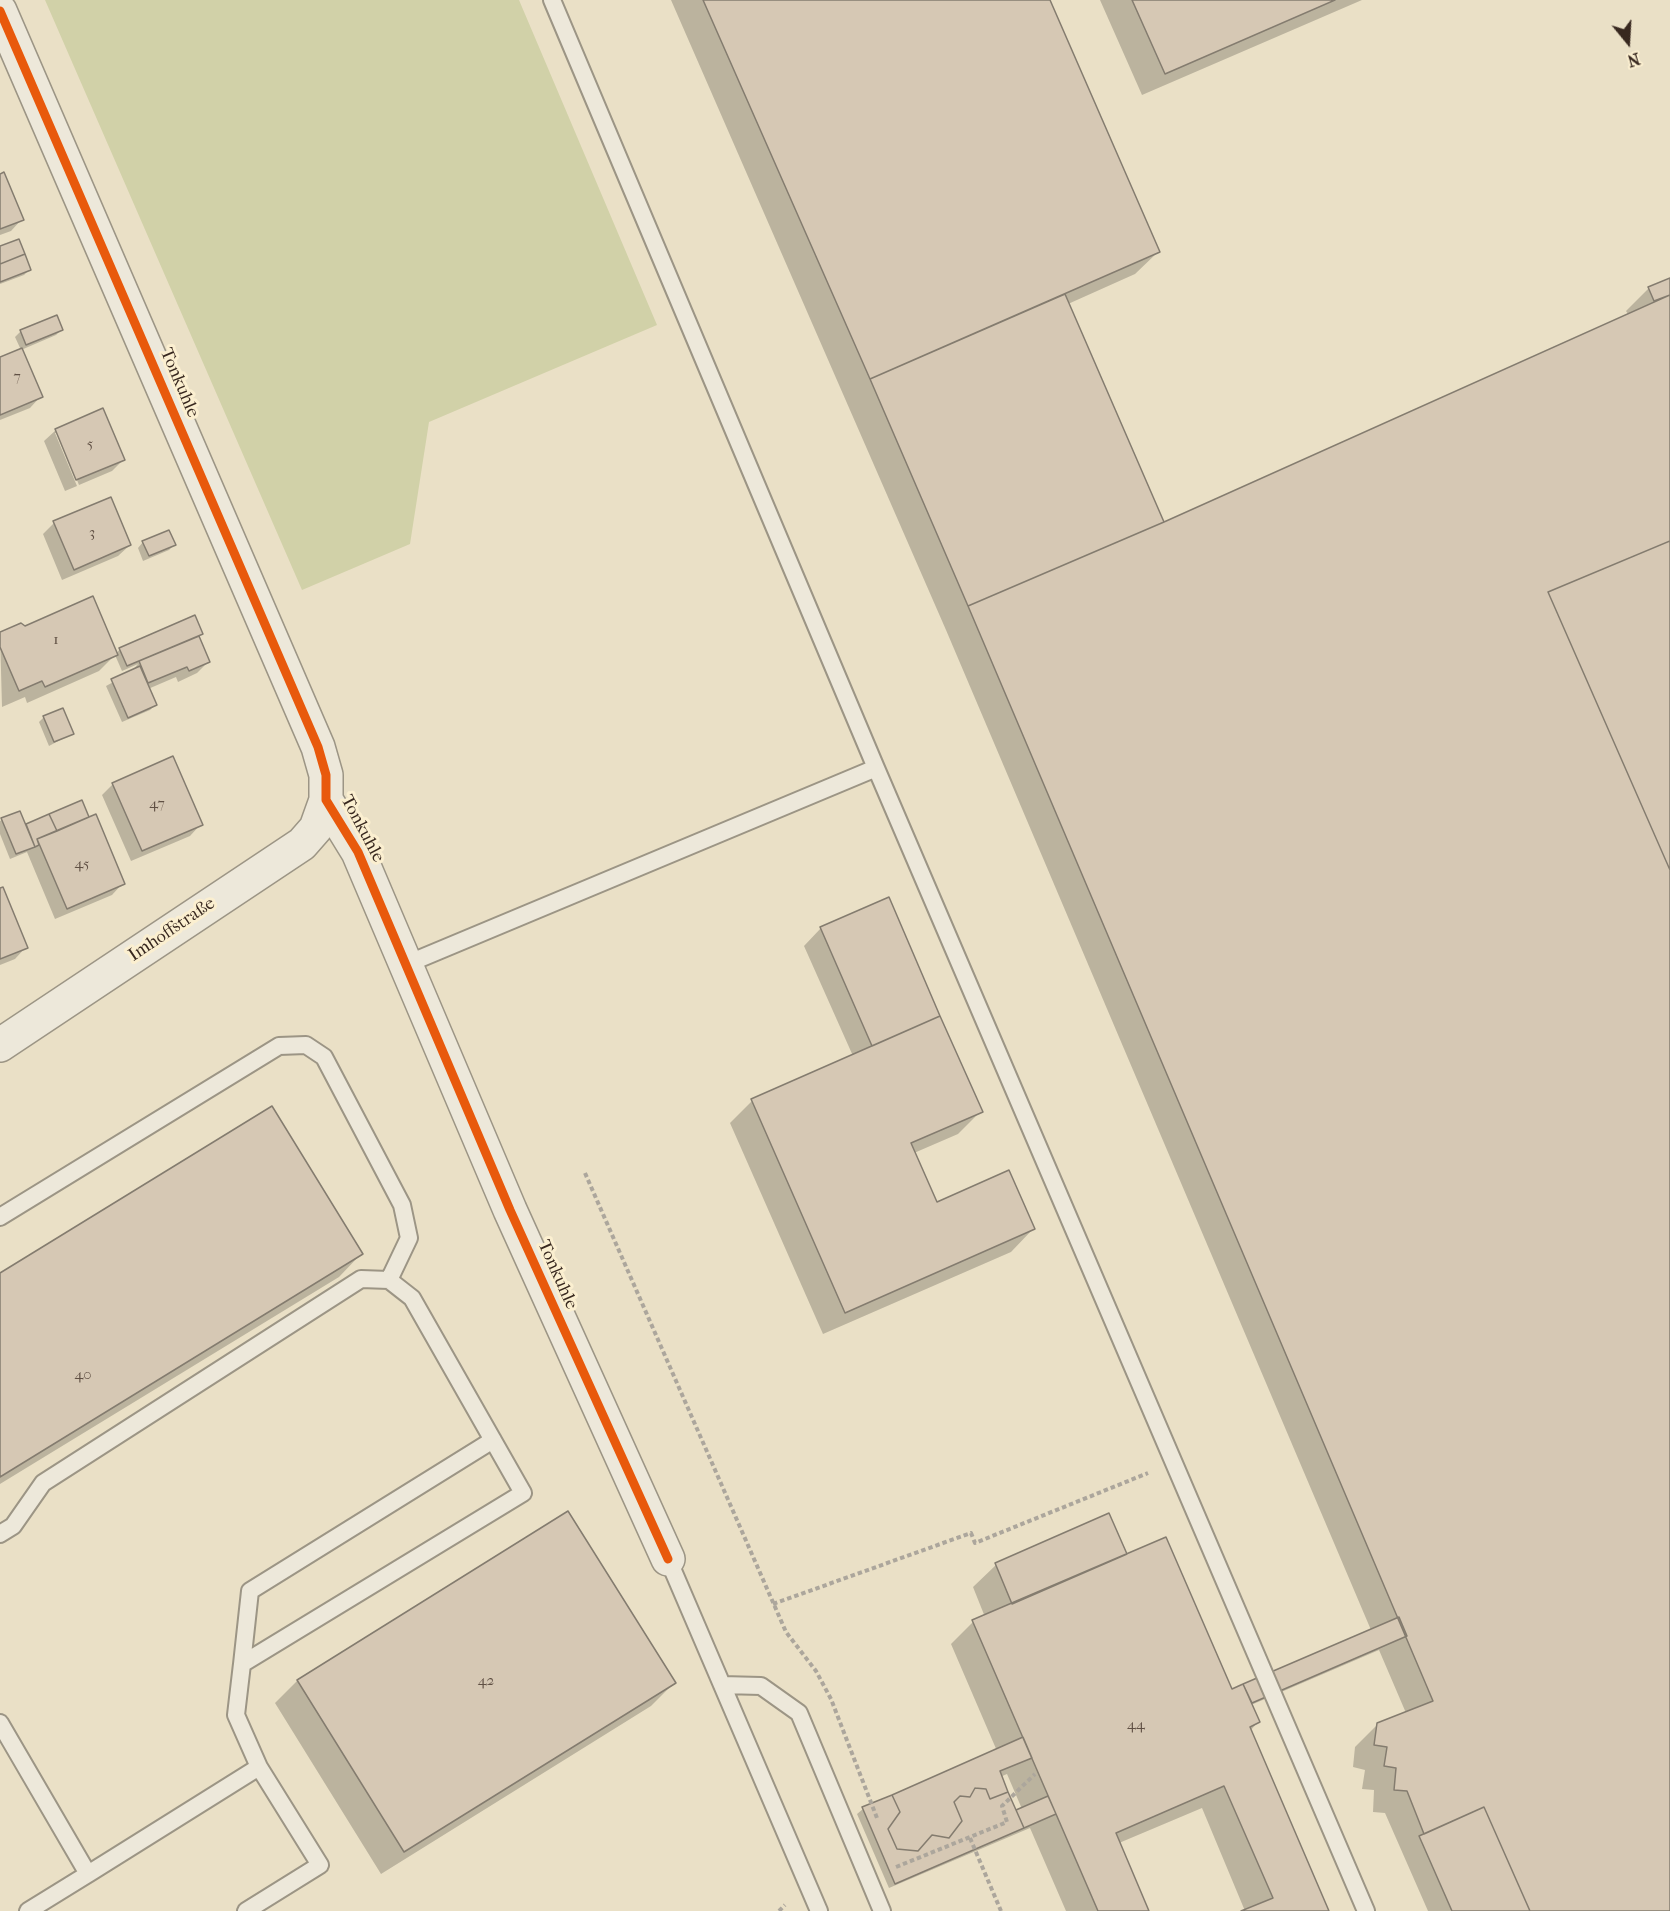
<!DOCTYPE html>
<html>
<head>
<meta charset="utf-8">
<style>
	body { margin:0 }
	#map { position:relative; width:1670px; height:1911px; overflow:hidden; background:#eae0c6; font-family:"IM FELL French Canon",serif }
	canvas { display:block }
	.north { position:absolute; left:1598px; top:12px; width:60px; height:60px; -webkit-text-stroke:4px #fbefd0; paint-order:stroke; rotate:162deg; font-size:16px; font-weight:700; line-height:24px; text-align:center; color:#38281f }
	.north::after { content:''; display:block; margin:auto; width:21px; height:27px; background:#38281f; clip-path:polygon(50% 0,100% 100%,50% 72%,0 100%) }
</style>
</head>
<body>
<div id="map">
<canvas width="1670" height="1911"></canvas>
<div class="north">N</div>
</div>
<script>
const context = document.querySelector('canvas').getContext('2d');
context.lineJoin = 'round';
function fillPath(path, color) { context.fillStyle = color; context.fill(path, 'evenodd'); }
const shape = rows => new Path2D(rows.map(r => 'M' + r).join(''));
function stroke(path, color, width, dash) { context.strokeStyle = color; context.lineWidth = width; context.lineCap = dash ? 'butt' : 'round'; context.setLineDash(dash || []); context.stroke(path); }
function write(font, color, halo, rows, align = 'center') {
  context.font = font + ' "IM FELL French Canon",serif'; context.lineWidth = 6; context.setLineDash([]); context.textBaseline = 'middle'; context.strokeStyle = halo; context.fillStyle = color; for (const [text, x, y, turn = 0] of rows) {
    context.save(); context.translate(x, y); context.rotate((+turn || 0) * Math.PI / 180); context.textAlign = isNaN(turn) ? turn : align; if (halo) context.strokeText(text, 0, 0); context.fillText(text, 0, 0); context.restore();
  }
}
const green = shape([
	[45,0,519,0,657,325,429,422,410,544,302,590]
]);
const shadow = shape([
	[671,0,1048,0,1158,252,1135,274,1068,304,1164,524,1628,314,1626,311,1649,288,1670,279,1670,1911,1428,1911,1385,1813,1373,1812,1374,1790,1362,1789,1365,1770,1353,1767,1355,1747,1378,1724,1406,1713,1379,1650,1251,1705,1258,1722,1250,1731,1327,1911,1245,1911,1202,1808,1119,1843,1148,1911,1066,1911,1030,1828,889,1888,857,1814,863,1809,997,1751,951,1644,973,1622,985,1617,973,1587,996,1565,1109,1515,1126,1556,1232,1691,1371,1630,946,630],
	[1007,1774,1022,1809,1015,1812,1000,1777],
	[1100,0,1362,0,1142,95],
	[0,175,22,219,11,231,0,235],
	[0,248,30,269,24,275,0,284],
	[61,330,56,335,21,350,41,396,30,408,0,420,0,359,21,350,15,337,21,331],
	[56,430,123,460,112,471,79,485,58,433,55,433,77,486,65,491,44,441],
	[54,523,130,545,118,556,62,580,43,534],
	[143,542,174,545,169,550,143,561,138,548],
	[0,634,116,654,120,649,201,634,198,637,209,661,197,673,178,682,176,677,148,689,155,705,150,710,122,722,106,686,130,673,138,664,122,671,115,655,99,671,27,703,25,697,2,707],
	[44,717,73,733,49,746,39,722],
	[113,784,201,824,190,836,131,861,102,795],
	[81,802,123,883,112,895,55,919,27,852,10,859,0,834,0,821,19,812,25,826],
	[0,890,26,947,15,959,0,965],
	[821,928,981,1111,958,1134,914,1153,936,1204,1033,1229,1011,1252,823,1334,730,1123,752,1101,853,1056,804,946],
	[361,1254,339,1277,0,1484,0,1275],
	[568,1513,674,1683,651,1706,381,1874,275,1703,297,1681]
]);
const building = shape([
	[703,0,1050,0,1160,252,870,379,703,0],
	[1132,0,1335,0,1165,74,1132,0],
	[4,172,24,220,0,229,0,174,4,172],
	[19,239,25,254,0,264,0,246,19,239],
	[25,254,31,270,0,282,0,264,25,254],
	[1670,278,1670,295,1654,301,1648,287,1670,278],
	[1065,294,1164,522,968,606,870,379,1065,294],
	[1670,295,1670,541,1548,592,1670,870,1670,1911,1530,1911,1484,1807,1424,1834,1407,1791,1394,1790,1396,1768,1384,1766,1387,1747,1374,1745,1377,1723,1433,1701,968,606,1164,522,1670,295],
	[57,315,63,330,26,345,20,330,57,315],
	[22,348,43,397,0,415,0,357,22,348],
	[103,408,125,460,76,480,55,429,103,408],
	[111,497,131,545,74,570,53,521,111,497],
	[169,530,176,545,149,556,142,541,169,530],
	[1670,541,1670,870,1548,592,1670,541],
	[93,596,118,655,45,687,42,681,19,691,0,647,0,632,21,623,25,626,93,596],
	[195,615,203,634,127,666,119,648,195,615],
	[199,636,210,662,189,671,187,667,148,683,139,661,199,636],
	[140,666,157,705,128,718,111,679,140,666],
	[63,708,74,734,54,742,43,716,63,708],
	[173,756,203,825,142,851,112,783,173,756],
	[82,800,89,817,57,831,49,814,82,800],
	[20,811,35,847,16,854,1,818,20,811],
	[49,814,57,831,37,839,39,845,35,847,26,824,49,814],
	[96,814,125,884,67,909,37,839,96,814],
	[3,887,28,948,0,959,0,888,3,887],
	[889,897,940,1016,872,1046,820,927,889,897],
	[940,1016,983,1112,911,1143,937,1202,1009,1170,1035,1229,845,1313,751,1099,940,1016],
	[272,1106,363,1254,0,1477,0,1273,272,1106],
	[568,1511,676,1683,404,1852,297,1680,568,1511],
	[1109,1513,1127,1554,1012,1604,995,1563,1109,1513],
	[1166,1537,1232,1689,1243,1684,1260,1722,1250,1727,1329,1911,1241,1911,1273,1898,1224,1786,1116,1833,1149,1911,1098,1911,972,1620,1166,1537],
	[1399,1617,1407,1636,1252,1703,1243,1684,1399,1617],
	[1023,1737,1032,1758,1000,1771,1008,1792,990,1799,986,1789,975,1788,970,1797,960,1796,954,1802,962,1821,949,1838,932,1835,918,1851,897,1849,888,1829,900,1812,892,1795,1023,1737],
	[975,1788,986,1789,990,1799,1008,1792,1024,1828,895,1884,862,1807,892,1795,900,1812,888,1829,897,1849,918,1851,932,1835,949,1838,962,1821,954,1802,960,1796,970,1797,975,1788],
	[1048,1796,1056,1814,1024,1828,1016,1810,1048,1796],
	[1484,1807,1530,1911,1452,1911,1419,1836,1484,1807]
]);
const path = shape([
	[585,1173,786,1632,816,1671,831,1699,877,1818],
	[773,1604,971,1533,975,1543,1148,1473],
	[970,1838,1001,1911],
	[896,1867,1007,1822,1002,1806,1035,1774],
	[779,1911,785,1905]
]);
const service = shape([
	[552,0,876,768,1366,1911],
	[407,964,876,768],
	[0,1217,279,1046,306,1045,324,1057,402,1205,409,1238,389,1280],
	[0,1534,13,1526,43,1483,361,1279,389,1280,412,1298,523,1493,242,1664,236,1715,259,1767],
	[668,1559,819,1911],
	[242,1664,250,1591,493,1440],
	[722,1685,761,1686,799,1713,882,1911],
	[0,1723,88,1874,28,1911],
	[88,1874,259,1767,320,1865,246,1911]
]);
const minor = shape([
	[0,11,318,747,326,775,326,800,358,852,510,1210,668,1559],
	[0,1045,302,844,316,828,326,800]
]);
const cycleway = shape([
	[0,11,318,747,326,775,326,800,358,852,510,1210,668,1559]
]);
const numberNames = [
	["7",17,377],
	["5",90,444],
	["3",92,533],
	["1",56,640],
	["47",157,804],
	["45",82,864],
	["40",83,1375],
	["42",486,1681],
	["44",1136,1725]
];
const streetNames = [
	["Tonkuhle",179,383,67],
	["Tonkuhle",362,829,62],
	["Imhoffstraße",172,930,-34],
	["Tonkuhle",557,1275,66]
];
fillPath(green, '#d1d1a8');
fillPath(shadow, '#0003');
fillPath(building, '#d6c8b4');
stroke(building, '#847c6f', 1.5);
stroke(service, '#9c9585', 20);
stroke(minor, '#9c9585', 36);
stroke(path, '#aca69c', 4, [4.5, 3]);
stroke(service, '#ede8da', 16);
stroke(minor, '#ede8da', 33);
stroke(cycleway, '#e8590c', 9);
write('15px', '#605044', null, numberNames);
write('18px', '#38281f', '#fbefd0', streetNames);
</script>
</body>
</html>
